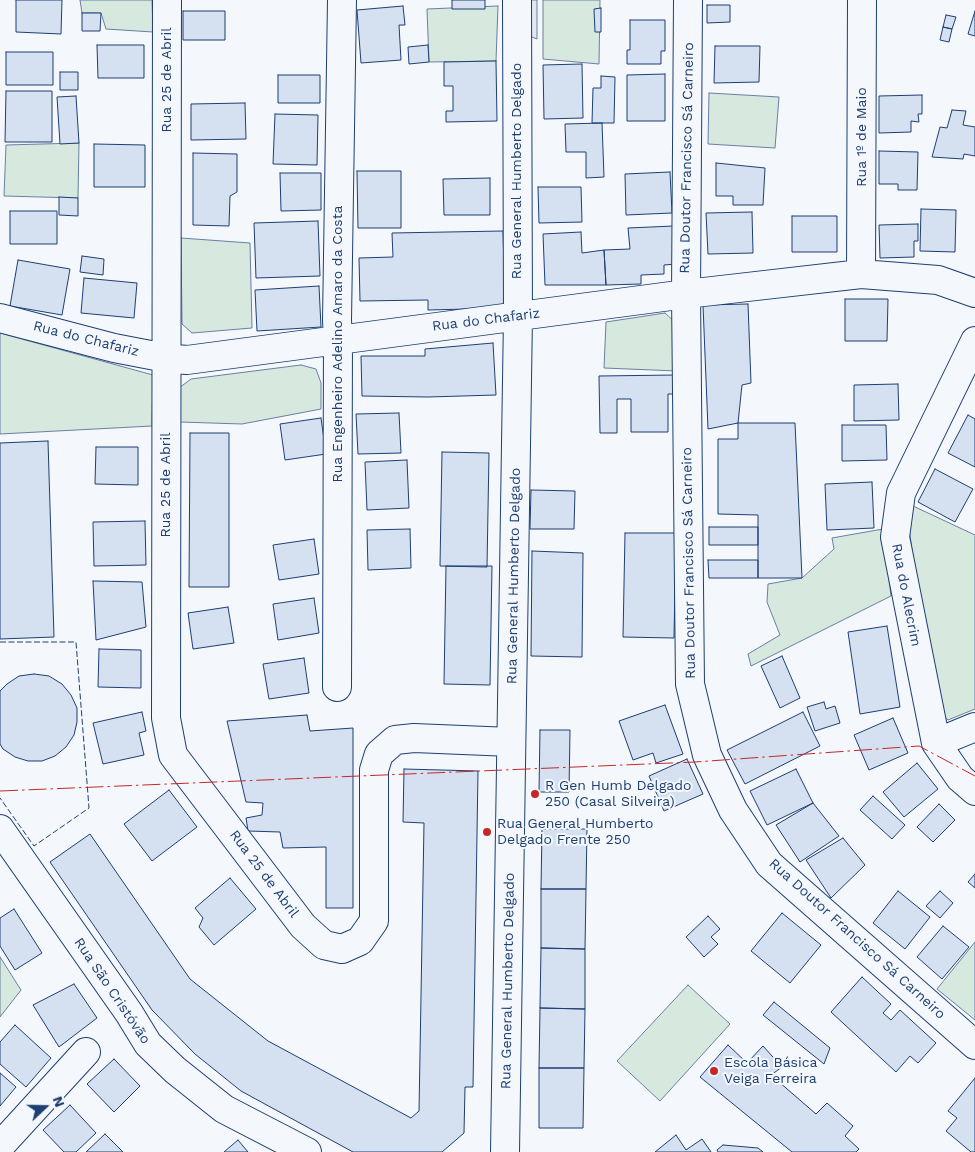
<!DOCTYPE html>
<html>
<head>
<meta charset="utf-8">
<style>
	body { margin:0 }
	#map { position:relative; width:975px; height:1152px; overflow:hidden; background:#f4f7fb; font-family:"Work Sans",sans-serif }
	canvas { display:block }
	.north { position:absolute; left:20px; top:1082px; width:50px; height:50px; -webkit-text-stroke:4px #f4f7fb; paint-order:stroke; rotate:69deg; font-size:14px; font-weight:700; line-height:20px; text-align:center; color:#1d3f73 }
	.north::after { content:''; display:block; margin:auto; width:18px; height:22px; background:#1d3f73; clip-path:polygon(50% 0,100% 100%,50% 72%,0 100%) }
</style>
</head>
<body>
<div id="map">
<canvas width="975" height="1152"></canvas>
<div class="north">N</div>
</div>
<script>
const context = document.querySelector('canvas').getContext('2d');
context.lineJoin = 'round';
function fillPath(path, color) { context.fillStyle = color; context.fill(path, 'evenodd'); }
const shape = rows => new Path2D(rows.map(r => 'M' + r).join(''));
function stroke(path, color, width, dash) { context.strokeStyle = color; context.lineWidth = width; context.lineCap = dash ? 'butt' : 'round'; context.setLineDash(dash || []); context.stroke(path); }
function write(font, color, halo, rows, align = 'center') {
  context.font = font + ' "Work Sans",sans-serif'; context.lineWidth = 4; context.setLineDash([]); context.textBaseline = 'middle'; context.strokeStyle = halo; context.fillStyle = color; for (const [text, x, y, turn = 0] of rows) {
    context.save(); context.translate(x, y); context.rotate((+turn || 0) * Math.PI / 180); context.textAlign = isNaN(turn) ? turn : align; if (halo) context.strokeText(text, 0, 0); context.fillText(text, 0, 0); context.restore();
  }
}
const green = shape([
	[80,0,152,0,153,32,106,29,101,13,82,13,80,0],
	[543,0,600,0,599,64,543,59,543,0],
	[498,6,496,61,429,62,427,9,498,6],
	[709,93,779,97,775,148,708,144,709,93],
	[79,143,78,198,4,196,6,145,79,143],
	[181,238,250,243,252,328,192,333,182,324,181,238],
	[665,313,677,324,677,371,604,368,606,322,665,313],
	[0,333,153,375,152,426,0,434,0,333],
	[301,365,316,369,321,383,321,409,242,424,180,422,179,388,191,379,301,365],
	[913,506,975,535,975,709,948,720,940,712,922,622,908,521,913,506],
	[883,529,891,596,751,666,748,654,780,635,767,602,768,584,802,578,834,549,832,538,883,529],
	[975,942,975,1020,937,989,975,942],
	[0,957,21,990,0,1017,0,957],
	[688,985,730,1024,660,1101,617,1061,688,985]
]);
const parking = shape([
	[527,0,537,0,537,39,527,35,527,0]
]);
const building = shape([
	[16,0,62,0,61,34,16,32,16,0],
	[452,0,485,0,485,9,452,9,452,0],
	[707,5,730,5,730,22,707,23,707,5],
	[403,6,405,25,399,25,401,60,361,63,357,10,403,6],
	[601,8,601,32,595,32,594,9,601,8],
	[183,11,225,11,225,40,183,40,183,11],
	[975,11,975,36,968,34,975,11],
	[82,13,101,13,100,31,82,31,82,13],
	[946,15,956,17,952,29,943,27,946,15],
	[630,20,665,20,665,51,661,51,661,64,627,64,627,50,630,50,630,20],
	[943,27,952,29,949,42,940,40,943,27],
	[97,45,144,45,144,78,98,78,97,45],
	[428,45,429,62,409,64,408,47,428,45],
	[715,46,760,46,759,82,714,83,715,46],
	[6,52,53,52,53,85,6,85,6,52],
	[496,61,497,121,446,122,446,111,453,111,453,86,444,86,444,62,496,61],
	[582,64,583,118,544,119,543,65,582,64],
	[60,72,78,72,78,90,60,90,60,72],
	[665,74,665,121,627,121,627,75,665,74],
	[278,75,320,75,320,103,278,103,278,75],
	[601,76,615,77,614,123,592,123,593,88,601,88,601,76],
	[6,91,52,91,52,142,5,142,6,91],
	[922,95,922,114,918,114,919,122,911,121,911,132,879,133,879,96,922,95],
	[76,96,79,143,60,144,57,97,76,96],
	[245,103,246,139,191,140,191,104,245,103],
	[952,110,966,111,963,125,975,127,975,156,964,154,963,159,932,157,940,127,947,128,952,110],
	[275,114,318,115,317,165,273,164,275,114],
	[602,123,604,177,586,178,586,152,566,152,565,124,602,123],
	[94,144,145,145,145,187,94,187,94,144],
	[879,151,918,152,917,190,898,190,898,184,879,184,879,151],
	[193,153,237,154,237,192,230,196,229,226,193,225,193,153],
	[716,163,765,168,763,205,733,205,733,196,716,196,716,163],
	[357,171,401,171,401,228,358,228,357,171],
	[670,172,672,213,626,215,625,174,670,172],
	[280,173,321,173,321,210,281,211,280,173],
	[490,178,490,215,444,215,443,179,490,178],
	[538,187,581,187,582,222,539,223,538,187],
	[59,197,78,198,78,216,59,215,59,197],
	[921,209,956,210,955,252,920,251,921,209],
	[10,211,57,211,57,244,10,244,10,211],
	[752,212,753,253,708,254,706,213,752,212],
	[792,216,837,216,837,252,792,252,792,216],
	[318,221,320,276,256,278,254,223,318,221],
	[918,224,918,241,914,241,914,257,880,258,879,225,918,224],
	[674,226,676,264,664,265,664,274,641,275,641,284,606,285,604,250,630,249,628,228,674,226],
	[503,231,505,308,428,310,428,300,360,301,359,258,393,257,392,233,503,231],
	[581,232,582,253,604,250,606,285,545,285,543,234,581,232],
	[82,256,104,259,103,275,80,272,82,256],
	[18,260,70,269,62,315,10,306,18,260],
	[84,278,137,283,134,318,81,313,84,278],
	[319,286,321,327,257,331,255,290,319,286],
	[845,299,888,299,887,341,845,341,845,299],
	[748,304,751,383,742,385,738,423,708,429,703,305,748,304],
	[493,343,496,395,428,397,362,396,361,356,425,356,425,349,493,343],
	[676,375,676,394,668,394,668,432,631,432,631,399,617,399,617,433,600,433,599,376,676,375],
	[898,384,899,420,854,421,854,385,898,384],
	[399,413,401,453,358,454,356,414,399,413],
	[968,415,975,419,975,467,948,453,968,415],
	[321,418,326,454,285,460,280,424,321,418],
	[738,423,795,423,802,578,758,578,758,515,718,514,718,439,738,439,738,423],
	[842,425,886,425,887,460,842,461,842,425],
	[190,433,229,433,229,587,189,587,190,433],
	[48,441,54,637,0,639,0,443,48,441],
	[96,447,138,447,138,485,95,484,96,447],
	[442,452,489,453,487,567,440,566,442,452],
	[407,460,409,508,367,510,365,462,407,460],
	[935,469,973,489,955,522,918,502,935,469],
	[872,482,874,528,827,530,825,484,872,482],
	[531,490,575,491,574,529,530,529,531,490],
	[145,521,146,565,94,566,93,522,145,521],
	[709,527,758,527,758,545,709,545,709,527],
	[410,529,411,568,368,570,367,530,410,529],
	[625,533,676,533,674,638,623,637,625,533],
	[314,539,319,574,279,580,273,545,314,539],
	[532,551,583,553,582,657,531,656,532,551],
	[708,560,758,560,758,578,709,578,708,560],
	[446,566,492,566,490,685,444,684,446,566],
	[93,581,142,582,146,627,96,640,93,581],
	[314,598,319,633,278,640,273,604,314,598],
	[228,607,234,643,193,649,188,613,228,607],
	[887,626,900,707,860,714,848,632,887,626],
	[99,649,141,650,141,688,98,687,99,649],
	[782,656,800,698,780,708,761,666,782,656],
	[304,658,309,693,269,699,263,664,304,658],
	[34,674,49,676,62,684,71,695,77,708,77,722,74,735,66,747,55,756,42,761,28,761,15,757,3,749,0,744,0,691,7,684,19,676,34,674],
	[824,702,826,709,835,706,840,723,815,731,807,707,824,702],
	[665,705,683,754,656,763,653,753,633,760,619,721,665,705],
	[142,712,146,731,139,733,144,755,103,764,93,723,142,712],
	[803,712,820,746,745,784,727,750,803,712],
	[307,715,310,731,353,728,353,908,326,908,326,847,283,848,280,832,248,831,246,818,262,815,263,803,246,802,227,721,307,715],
	[893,718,908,753,869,770,854,735,893,718],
	[540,730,570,730,569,792,539,792,540,730],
	[687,759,703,794,664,811,649,776,687,759],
	[917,763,938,789,904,817,883,792,917,763],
	[404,769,478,771,473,1087,465,1087,464,1133,442,1152,353,1152,241,1091,195,1054,152,1010,50,862,90,834,190,979,268,1041,411,1118,419,1111,424,823,403,822,404,769],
	[796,769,813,803,767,825,750,791,796,769],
	[169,790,197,827,152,861,124,824,169,790],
	[873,796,905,825,892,839,860,810,873,796],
	[813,803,839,836,800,862,776,825,813,803],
	[939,804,955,820,933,842,917,827,939,804],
	[542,829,587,829,586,889,541,889,542,829],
	[843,838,865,865,831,898,806,860,843,838],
	[975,874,975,888,968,882,975,874],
	[230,878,256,909,214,945,199,927,203,918,195,908,230,878],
	[541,889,586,889,585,949,541,948,541,889],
	[898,891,930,917,905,949,873,923,898,891],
	[940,891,953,903,940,918,926,906,940,891],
	[14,909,42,953,15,970,0,946,0,918,14,909],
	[782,913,821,945,790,983,751,951,782,913],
	[708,916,720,929,711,937,718,944,704,957,686,937,708,916],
	[943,926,969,947,942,979,917,957,943,926],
	[541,948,585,949,585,1009,540,1008,541,948],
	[862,977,891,1004,883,1013,891,1020,900,1010,936,1043,918,1063,910,1056,896,1072,831,1012,862,977],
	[74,984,97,1018,59,1047,33,1005,74,984],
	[774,1002,830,1048,824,1064,763,1015,774,1002],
	[540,1008,585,1009,584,1068,539,1068,540,1008],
	[15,1025,51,1058,26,1087,0,1064,0,1042,15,1025],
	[728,1045,747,1063,763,1046,782,1067,771,1075,816,1114,827,1103,853,1126,845,1136,859,1149,856,1152,792,1152,700,1077,728,1045],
	[114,1059,140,1086,114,1112,87,1084,114,1059],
	[539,1068,584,1068,583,1128,539,1128,539,1068],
	[0,1073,16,1087,0,1106,0,1073],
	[975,1078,975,1152,971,1152,946,1131,957,1118,948,1111,975,1078],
	[70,1105,96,1133,76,1152,64,1152,43,1130,70,1105],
	[105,1134,123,1152,86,1152,105,1134],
	[676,1135,686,1150,702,1139,711,1152,655,1152,676,1135],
	[238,1140,248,1152,224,1152,238,1140],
	[723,1145,758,1148,763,1152,718,1152,717,1150,723,1145]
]);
const minor = shape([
	[167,0,166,718,173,755,303,926,324,945,342,949,360,941,374,921,374,770,379,754,395,740,414,738,511,742],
	[688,0,686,294,690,684,707,755,733,810,769,864,975,1045],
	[861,274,862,0],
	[0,318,114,348,166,358,187,360,686,294,861,274,938,280,975,293],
	[975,341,901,493,895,537,936,743,960,778,975,791],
	[337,687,338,340,337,320,342,0],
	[936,743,975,727],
	[0,829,129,1013,148,1044,175,1070,224,1109,307,1152],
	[0,1146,86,1052],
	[505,1152,518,316,517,0]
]);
const fence = shape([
	[0,642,76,642,89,808,34,846,0,798]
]);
const power = shape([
	[0,791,695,762,919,746,975,776]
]);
const markers = [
	[535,794,5,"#c62828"],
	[487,832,5,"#c62828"],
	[714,1071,5,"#c62828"]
];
const streetNames = [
	["Rua 25 de Abril",167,80,-90],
	["Rua 1º de Maio",862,137,-90],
	["Rua Doutor Francisco Sá Carneiro",687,158,-89],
	["Rua General Humberto Delgado",517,171,-90],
	["Rua do Chafariz",486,320,-7],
	["Rua do Chafariz",86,339,14],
	["Rua Engenheiro Adelino Amaro da Costa",338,344,-90],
	["Rua 25 de Abril",166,485,-90],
	["Rua Doutor Francisco Sá Carneiro",689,563,-91],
	["Rua General Humberto Delgado",514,576,-89],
	["Rua do Alecrim",906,595,79],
	["Rua 25 de Abril",264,874,53],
	["Rua Doutor Francisco Sá Carneiro",857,939,42],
	["Rua General Humberto Delgado",508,981,-89],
	["Rua São Cristóvão",112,991,56]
];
const poiNames = [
	["R Gen Humb Delgado",545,786],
	["250 (Casal Silveira)",545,802],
	["Rua General Humberto",497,824],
	["Delgado Frente 250",497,840],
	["Escola Básica",724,1063],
	["Veiga Ferreira",724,1079]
];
fillPath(green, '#d7e8df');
stroke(green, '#687fa3', 1);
fillPath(parking, '#e3e8f0');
stroke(parking, '#687fa3', 1);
fillPath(building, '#d5e0f0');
stroke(building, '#1d3f73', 1);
stroke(minor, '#1d3f73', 30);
stroke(minor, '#f4f7fb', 28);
stroke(fence, '#1d3f73', 1, [6, 2.5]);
stroke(power, '#c62828', 1, [18, 4, 2.5, 4]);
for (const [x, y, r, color] of markers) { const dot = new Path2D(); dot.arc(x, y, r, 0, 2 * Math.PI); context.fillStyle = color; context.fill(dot); stroke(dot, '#f4f7fb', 2); }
write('14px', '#1d3f73', '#f4f7fb', streetNames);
write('14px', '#1d3f73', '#f4f7fb', poiNames, 'left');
</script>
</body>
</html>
